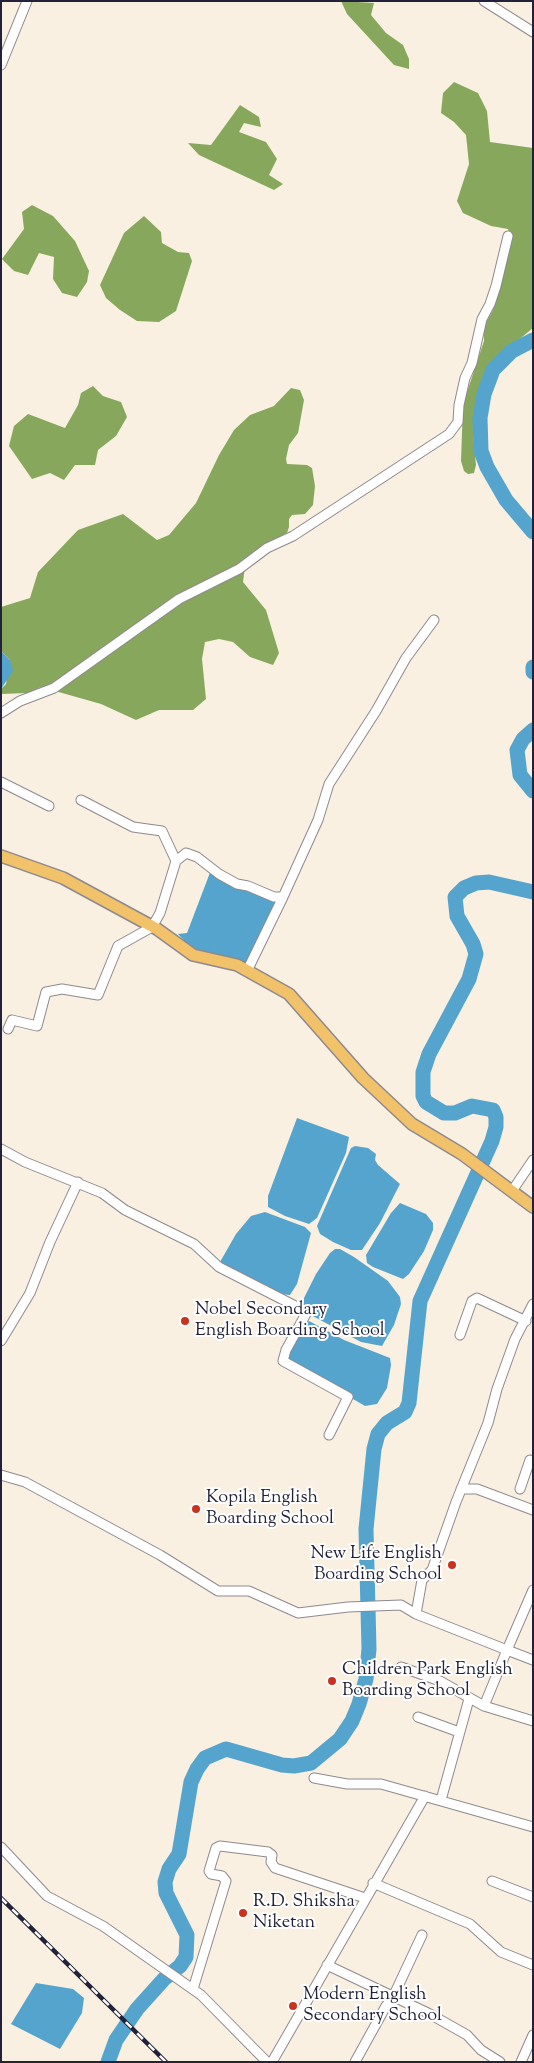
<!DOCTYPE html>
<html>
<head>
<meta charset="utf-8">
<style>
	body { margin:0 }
	#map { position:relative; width:534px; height:2063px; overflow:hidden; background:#f9f0e2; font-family:"Sorts Mill Goudy",serif }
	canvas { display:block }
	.frame { position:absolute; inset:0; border:2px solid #22223b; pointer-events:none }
</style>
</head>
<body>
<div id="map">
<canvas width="534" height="2063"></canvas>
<div class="frame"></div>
</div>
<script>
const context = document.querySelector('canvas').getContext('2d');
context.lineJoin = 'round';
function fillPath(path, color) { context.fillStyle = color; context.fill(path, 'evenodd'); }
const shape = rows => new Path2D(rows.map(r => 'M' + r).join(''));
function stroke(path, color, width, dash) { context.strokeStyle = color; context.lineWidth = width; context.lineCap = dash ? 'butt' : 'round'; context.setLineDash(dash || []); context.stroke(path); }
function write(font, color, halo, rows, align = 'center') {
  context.font = font + ' "Sorts Mill Goudy",serif'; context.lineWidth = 4; context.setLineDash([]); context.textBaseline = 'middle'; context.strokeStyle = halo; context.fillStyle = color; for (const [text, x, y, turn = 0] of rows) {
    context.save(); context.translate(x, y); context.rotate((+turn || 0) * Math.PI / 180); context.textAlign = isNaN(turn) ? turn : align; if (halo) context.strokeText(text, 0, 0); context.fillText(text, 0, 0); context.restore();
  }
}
const forest = shape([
	[341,1,374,3,371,15,386,33,403,45,409,59,409,69,394,65,347,14],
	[454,82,478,93,487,111,490,142,533,148,533,328,499,356,487,372,476,410,473,435,476,465,474,473,468,474,464,471,461,461,463,404,484,341,484,326,493,310,511,240,508,229,491,226,463,213,457,201,469,164,466,135,454,122,441,113,443,93],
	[240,105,259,117,261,127,244,123,239,132,266,142,277,159,269,175,283,184,274,190,199,155,188,143,211,145],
	[32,205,53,216,75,241,89,271,87,282,77,297,62,293,53,279,54,257,39,253,28,275,14,271,2,259,24,229,22,212],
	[144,216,161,232,162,243,178,252,189,253,192,261,176,311,159,322,137,321,120,310,106,298,100,285,124,233],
	[93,386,103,396,121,402,127,417,116,436,98,450,95,465,75,465,64,480,50,473,32,479,9,446,14,426,28,414,65,428,78,405,81,393],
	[291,388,300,390,304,400,298,433,289,445,286,459,287,464,307,465,312,468,315,486,313,505,305,514,292,515,289,519,289,527,287,533,260,547,246,559,243,582,266,610,279,653,273,665,250,657,233,642,219,639,205,642,202,659,206,699,193,710,159,710,136,720,101,704,41,687,28,693,1,694,1,689,6,684,10,660,1,651,1,607,30,598,38,572,78,530,123,514,157,540,169,535,196,503,219,455,234,430,250,415,274,406]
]);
const water = shape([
	[1,651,10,660,13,671,1,689],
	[211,870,276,901,251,958,245,963,198,955,178,934,187,933],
	[297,1118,349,1137,346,1153,317,1218,309,1224,285,1216,268,1207,268,1196],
	[355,1146,368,1148,376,1154,375,1160,378,1165,400,1184,380,1223,362,1250,351,1250,333,1242,320,1234,317,1226,351,1148],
	[400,1203,426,1214,433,1223,433,1230,424,1251,409,1274,403,1279,373,1267,367,1263,366,1255,391,1213],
	[265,1212,305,1227,311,1233,297,1284,290,1295,280,1294,223,1266,220,1262,236,1234,251,1216],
	[335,1249,340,1249,354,1257,388,1281,400,1297,401,1304,394,1325,382,1346,361,1342,311,1315,303,1305,304,1298,316,1274,330,1253],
	[309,1321,344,1340,390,1358,391,1365,387,1388,377,1404,365,1406,288,1361,287,1353,301,1329],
	[36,1983,73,1989,84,1998,82,2013,60,2049,11,2024]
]);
const river = shape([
	[533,340,512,351,493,370,484,394,480,418,481,451,487,467,506,500,533,532],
	[533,667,533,672],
	[533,730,523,739,517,750,520,775,533,791],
	[108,2062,116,2040,137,2009,164,1979,180,1966,186,1957,187,1935,166,1893,165,1882,169,1869,179,1854,191,1782,197,1769,205,1758,226,1749,282,1765,294,1766,311,1763,340,1739,352,1721,359,1704,366,1679,369,1649,366,1529,374,1449,378,1434,387,1423,405,1412,409,1403,420,1301,492,1141,496,1127,496,1117,493,1110,472,1106,455,1113,444,1113,426,1102,423,1096,423,1072,429,1054,469,979,476,954,473,944,457,916,455,897,464,888,476,883,489,882,533,892]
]);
const minor = shape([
	[484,1,533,32],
	[1,65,27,1],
	[1,713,20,701,54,688,179,599,239,569,267,548,293,536,449,434,458,422,459,405,465,378,472,363,482,319,490,304,496,286,508,236],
	[1,782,49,806],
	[81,800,133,827,162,831,176,861],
	[283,897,318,820,329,784,376,711,406,658,434,620],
	[8,1029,12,1020,37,1026,46,992,62,989,98,995,118,946,152,927,160,913,176,861,186,853,197,857,219,874,237,884,248,886,274,897,283,897,247,971],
	[1,1149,25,1162,102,1193,125,1210,194,1244,219,1267,307,1312,286,1350,283,1361,348,1397,329,1435],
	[512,1191,533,1160],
	[460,1335,472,1301,477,1298,526,1321],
	[1,1341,30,1293,50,1242,78,1182],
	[1,1475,25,1482,160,1555,218,1591,249,1591,298,1613,348,1607,401,1605,416,1614,507,1650,484,1706],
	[461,1489,477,1489,533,1510],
	[520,1489,530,1460],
	[533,1590,507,1650,533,1660],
	[416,1614,422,1580,432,1570,456,1502,488,1423,497,1389,515,1339,533,1304],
	[401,1667,440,1681,484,1706,533,1721],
	[418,1717,459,1732],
	[314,1778,347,1784,381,1784,533,1827],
	[441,1800,469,1699],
	[1,1847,47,1896,103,1926,201,1995,267,2062],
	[492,1881,533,1897],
	[373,1883,470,1924,501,1952,533,1965],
	[327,1965,428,2013,467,2035,481,2050,500,2062],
	[193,1989,226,1881,222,1876,211,1874,209,1871,216,1848,220,1846,268,1852,272,1855,271,1862,275,1868,365,1898],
	[272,2062,425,1796],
	[355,2062,386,2006,393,1997,422,1935],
	[521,2062,533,2035]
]);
const major = shape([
	[1,856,63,878,157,929,193,955,237,965,289,994,363,1078,412,1124,462,1154,533,1207]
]);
const rail = shape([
	[1,1898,166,2062]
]);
const markers = [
	[185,1321,5,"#c8321e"],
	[196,1509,5,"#c8321e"],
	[452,1565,5,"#c8321e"],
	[332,1681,5,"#c8321e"],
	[243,1913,5,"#c8321e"],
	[293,2006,5,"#c8321e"]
];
const poiNames = [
	["Nobel Secondary",195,1311],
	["English Boarding School",195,1332],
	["Kopila English",206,1499],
	["Boarding School",206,1520],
	["New Life English",442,1555,"right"],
	["Boarding School",442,1576,"right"],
	["Children Park English",342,1671],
	["Boarding School",342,1692],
	["R.D. Shiksha",253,1903],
	["Niketan",253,1924],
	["Modern English",303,1996],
	["Secondary School",303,2017]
];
fillPath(forest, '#87a85c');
fillPath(water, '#54a4ce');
stroke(river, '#54a4ce', 15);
stroke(minor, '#8e898e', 11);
stroke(major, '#8e898e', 14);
stroke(minor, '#fff', 9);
stroke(major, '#f2c26a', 11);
stroke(rail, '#22223b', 4.5);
stroke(rail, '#fff', 2.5, [8]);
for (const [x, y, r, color] of markers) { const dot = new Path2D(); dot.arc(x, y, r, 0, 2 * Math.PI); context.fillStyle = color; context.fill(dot); stroke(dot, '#fff', 2); }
write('18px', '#22223b', '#fff', poiNames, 'left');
</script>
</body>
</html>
